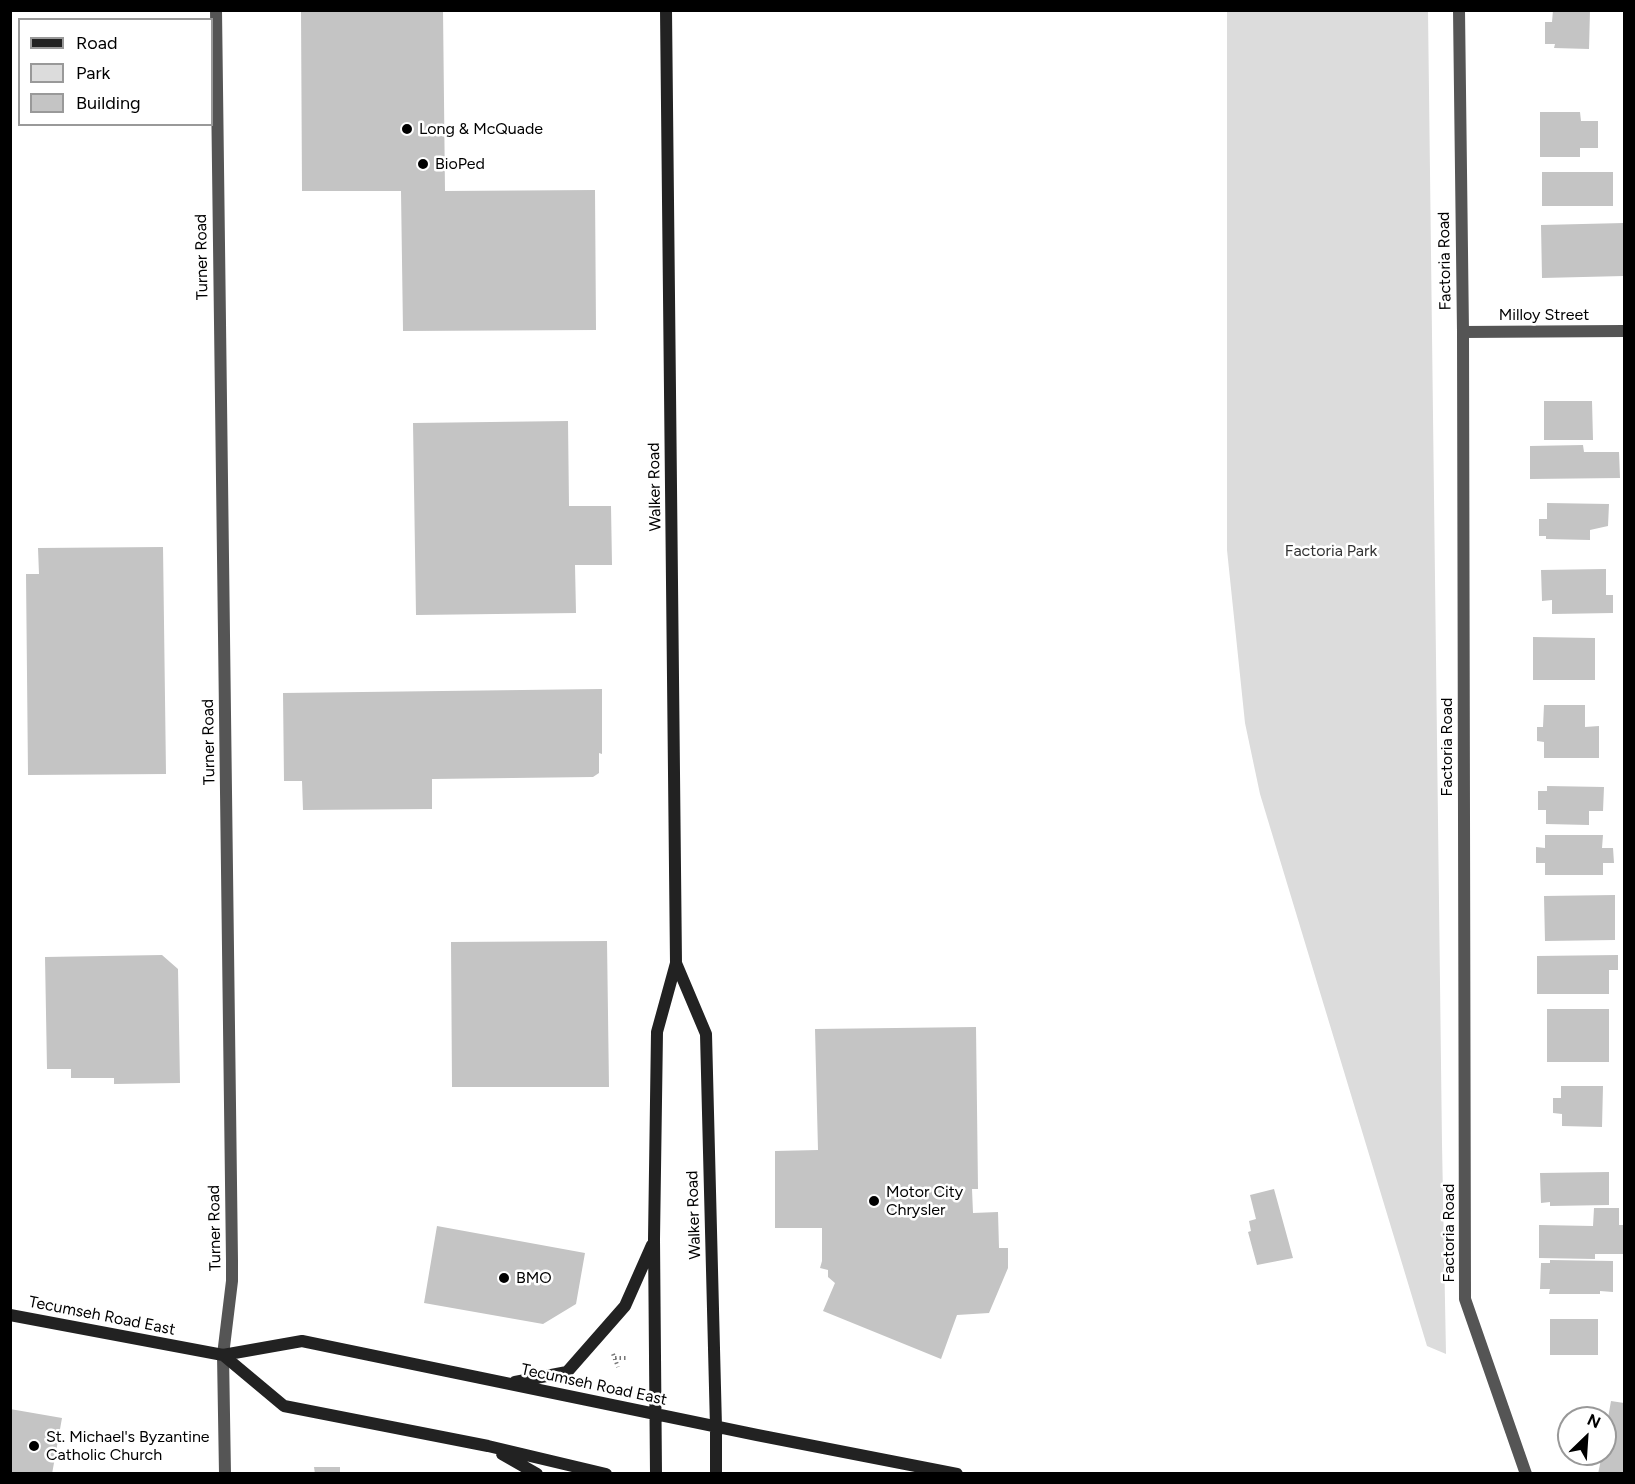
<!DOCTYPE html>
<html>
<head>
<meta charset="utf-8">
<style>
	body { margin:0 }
	#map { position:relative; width:1635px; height:1484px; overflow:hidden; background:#fff; font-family:Figtree,sans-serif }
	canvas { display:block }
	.frame { position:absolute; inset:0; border:12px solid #000; pointer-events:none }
	.legend { position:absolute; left:18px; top:18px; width:195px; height:108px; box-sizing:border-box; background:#fff; border:2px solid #999; margin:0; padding:8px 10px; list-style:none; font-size:18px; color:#000 }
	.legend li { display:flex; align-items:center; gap:12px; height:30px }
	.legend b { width:30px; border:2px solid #999 }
	.north { position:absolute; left:1557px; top:1406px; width:60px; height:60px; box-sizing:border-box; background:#fff; border:2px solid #999; border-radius:50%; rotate:25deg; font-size:16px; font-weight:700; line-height:24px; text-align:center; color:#000 }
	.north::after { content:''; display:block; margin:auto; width:21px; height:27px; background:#000; clip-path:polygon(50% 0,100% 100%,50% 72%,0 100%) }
</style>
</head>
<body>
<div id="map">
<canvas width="1635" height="1484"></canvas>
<div class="frame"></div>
<ul class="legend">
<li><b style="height:8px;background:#222"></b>Road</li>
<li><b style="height:16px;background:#dcdcdc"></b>Park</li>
<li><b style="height:16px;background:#c4c4c4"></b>Building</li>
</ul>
<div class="north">N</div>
</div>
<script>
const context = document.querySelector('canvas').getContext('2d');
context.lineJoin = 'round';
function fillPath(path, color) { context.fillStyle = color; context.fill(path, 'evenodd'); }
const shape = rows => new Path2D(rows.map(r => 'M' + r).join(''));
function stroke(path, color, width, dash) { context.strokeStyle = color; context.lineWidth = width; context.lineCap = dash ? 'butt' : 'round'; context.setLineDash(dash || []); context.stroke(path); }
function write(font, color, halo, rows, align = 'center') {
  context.font = font + ' Figtree,sans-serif'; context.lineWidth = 5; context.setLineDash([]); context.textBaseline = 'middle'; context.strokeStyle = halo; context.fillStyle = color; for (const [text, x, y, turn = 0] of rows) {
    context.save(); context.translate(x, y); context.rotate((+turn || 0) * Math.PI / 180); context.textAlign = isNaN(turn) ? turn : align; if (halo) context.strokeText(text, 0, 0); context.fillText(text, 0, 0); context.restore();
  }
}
const green = shape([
	[1227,11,1428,11,1442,1144,1446,1354,1427,1346,1260,794,1245,723,1227,550]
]);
const building = shape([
	[301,10,443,10,445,191,595,190,596,330,403,331,401,191,302,191],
	[1553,10,1590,10,1589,49,1554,48,1555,44,1545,44,1545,22,1552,22],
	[1540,112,1580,112,1581,121,1598,121,1598,148,1580,148,1580,157,1540,157],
	[1542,172,1613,172,1613,206,1542,206],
	[1624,223,1624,276,1542,278,1541,225],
	[1544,401,1592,401,1593,440,1544,440],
	[568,421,569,506,611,506,612,565,575,565,576,613,416,615,413,423],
	[1583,445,1584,452,1619,452,1620,478,1530,479,1530,446],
	[1547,503,1609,504,1608,526,1590,530,1590,540,1546,539,1546,536,1539,536,1539,519,1547,519],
	[163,547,166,774,28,775,26,574,39,574,38,548],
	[1606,569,1606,595,1613,595,1613,613,1552,614,1552,600,1542,601,1541,570],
	[1533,637,1595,638,1595,680,1533,680],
	[602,689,602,754,599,753,599,773,593,777,432,779,432,809,303,810,302,781,284,781,283,693],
	[1544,705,1585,705,1585,727,1599,726,1599,758,1544,758,1544,742,1537,741,1537,727,1543,727],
	[1547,786,1604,787,1603,811,1589,811,1589,825,1546,824,1546,810,1538,810,1538,791,1547,791],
	[1545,835,1603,835,1602,848,1613,848,1614,863,1603,863,1603,875,1545,875,1545,863,1536,863,1536,847,1545,848],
	[1615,895,1615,940,1545,941,1544,896],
	[607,941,609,1087,452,1087,451,942],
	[162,955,178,969,180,1083,114,1084,114,1078,71,1078,71,1069,47,1069,45,957],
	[1618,955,1618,970,1609,970,1609,994,1537,994,1537,956],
	[1547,1009,1609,1009,1609,1062,1547,1062],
	[976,1027,978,1189,972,1189,973,1213,998,1212,999,1248,1008,1248,1008,1268,989,1313,957,1315,941,1359,823,1311,835,1283,828,1277,828,1270,820,1268,822,1261,822,1228,775,1228,775,1151,818,1150,815,1029],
	[1561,1086,1603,1086,1602,1127,1562,1126,1562,1114,1553,1113,1553,1098,1561,1098],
	[1609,1172,1609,1205,1550,1206,1550,1202,1541,1203,1540,1173],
	[1274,1189,1293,1258,1257,1265,1248,1232,1251,1231,1249,1221,1256,1219,1250,1195],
	[1594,1208,1619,1208,1619,1225,1624,1225,1624,1254,1595,1254,1595,1259,1539,1258,1539,1225,1593,1226],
	[437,1226,585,1253,576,1304,543,1324,424,1303],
	[1550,1260,1613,1261,1613,1292,1600,1291,1600,1294,1549,1294,1550,1289,1540,1289,1541,1263,1550,1263],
	[1550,1319,1598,1319,1598,1355,1550,1355],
	[1611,1401,1624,1403,1624,1474,1598,1474,1602,1454,1605,1454,1605,1435],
	[10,1409,62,1418,52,1474,10,1474],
	[314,1467,340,1467,340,1474,315,1474]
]);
const path = shape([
	[613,1354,618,1367],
	[615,1358,626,1358]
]);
const minor = shape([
	[216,10,232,1260,232,1281,223,1355,225,1474],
	[1459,10,1463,332,1465,1299,1526,1474],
	[1463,332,1624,331]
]);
const secondary = shape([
	[676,963,706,1034,716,1427,716,1474],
	[10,1315,223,1355,302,1341,757,1435,957,1474],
	[223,1355,284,1406,488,1446,606,1474],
	[515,1382,567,1372,625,1306,652,1245],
	[502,1454,537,1474],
	[656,1474,654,1239,657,1032,676,963,666,10]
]);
const markers = [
	[407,129,6,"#000"],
	[423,164,6,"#000"],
	[874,1201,6,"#000"],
	[504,1278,6,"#000"],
	[34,1446,6,"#000"]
];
const poiNames = [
	["Long & McQuade",419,129],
	["BioPed",435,164],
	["Motor City",886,1192],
	["Chrysler",886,1210],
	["BMO",516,1278],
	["St. Michael's Byzantine",46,1437],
	["Catholic Church",46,1455]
];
const streetNames = [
	["Turner Road",202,257,-91],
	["Factoria Road",1445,261,-91],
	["Milloy Street",1544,315],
	["Walker Road",655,487,-91],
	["Turner Road",209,742,-91],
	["Factoria Road",1447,747,-90],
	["Walker Road",694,1215,-92],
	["Turner Road",215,1228,-91],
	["Factoria Road",1449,1233,-90],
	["Tecumseh Road East",102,1316,11],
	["Tecumseh Road East",594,1385,12]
];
const parkNames = [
	["Factoria Park",1331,551]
];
fillPath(green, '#dcdcdc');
fillPath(building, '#c4c4c4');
stroke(path, '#777', 4, [1.5, 3]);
stroke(minor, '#555', 12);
stroke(secondary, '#222', 12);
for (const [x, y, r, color] of markers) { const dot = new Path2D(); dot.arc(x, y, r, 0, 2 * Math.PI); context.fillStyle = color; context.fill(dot); stroke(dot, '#fff', 2); }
write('16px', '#000', '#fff', poiNames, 'left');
write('16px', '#000', '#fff', streetNames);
write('16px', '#333', '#fff', parkNames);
</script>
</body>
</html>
